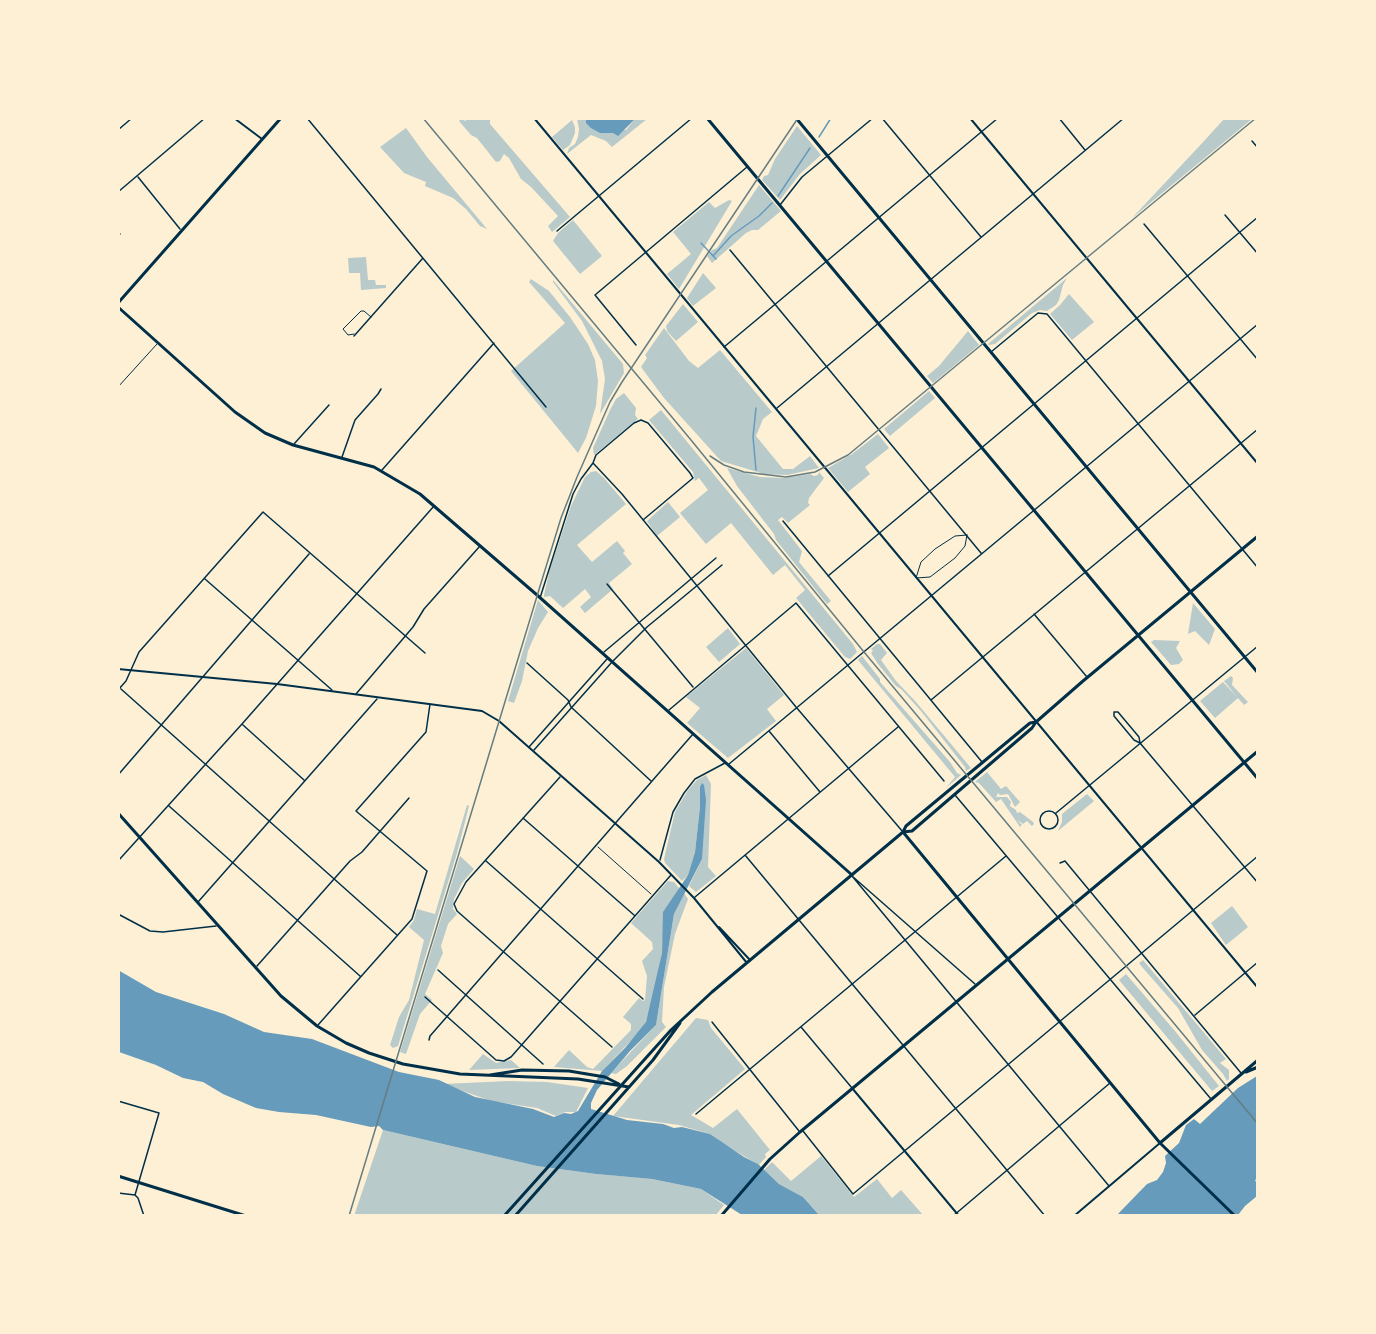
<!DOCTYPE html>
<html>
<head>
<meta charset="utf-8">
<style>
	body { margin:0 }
	#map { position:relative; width:1376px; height:1334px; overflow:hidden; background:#fdf0d5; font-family:Roboto,sans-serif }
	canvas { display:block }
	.frame { position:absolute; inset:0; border:120px solid #fdf0d5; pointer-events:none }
</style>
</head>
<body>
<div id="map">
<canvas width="1376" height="1334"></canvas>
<div class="frame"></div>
</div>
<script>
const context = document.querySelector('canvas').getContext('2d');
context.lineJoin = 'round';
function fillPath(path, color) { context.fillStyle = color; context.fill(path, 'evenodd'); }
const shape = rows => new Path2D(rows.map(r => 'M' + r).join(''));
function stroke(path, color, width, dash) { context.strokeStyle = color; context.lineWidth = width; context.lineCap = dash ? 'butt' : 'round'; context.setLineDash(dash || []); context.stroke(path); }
const green = shape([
	[461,119,466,121,466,119,490,119,490,124,570,217,552,232,548,226,558,216,531,187,521,179,509,158,504,154,500,161,496,162,477,138,471,135,459,121],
	[577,119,586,119,586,123,626,130,635,119,647,119,612,147,606,141,591,135,567,154,569,148,575,144,578,137,579,129],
	[1224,119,1252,119,1132,218,1205,140],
	[572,120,575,127,575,133,570,145,563,150,552,137],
	[797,126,821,155,800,174,780,200,762,180,764,176,768,175,775,159],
	[406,128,427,157,487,229,480,226,466,209,453,198,425,186,426,182,404,173,380,147],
	[759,185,781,211,758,230,752,230,746,233,712,263,707,256,712,250,717,248],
	[729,200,732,201,679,289,667,274,691,254,673,232,709,202,715,208],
	[573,220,602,256,580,274,553,241,558,233],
	[366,257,368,280,375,280,376,285,386,285,386,288,361,290,360,273,349,273,348,258],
	[703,273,716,288,693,306,687,298],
	[1067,278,1063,285,1059,300,1056,305,1047,311,1040,310,1032,313,995,344,989,345,988,344],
	[531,279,549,291,570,317,588,344,595,360,598,381,596,406,586,438,578,453,511,371,565,323,529,282],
	[553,280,623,364,624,373,600,414,605,379,602,361,582,321,553,282],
	[1069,294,1094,322,1072,340,1050,314,1060,305],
	[683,304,698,322,676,341,667,331,666,326],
	[664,328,689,361,698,368,720,350,772,412,763,419,756,436,783,469,793,469,810,456,819,468,787,475,764,474,721,461,664,398,641,367,647,358,645,355],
	[968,331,979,345,933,383,927,376,939,366],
	[929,391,935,398,890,436,884,429],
	[624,393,636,408,635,415,638,419,594,455,593,448,610,410,616,399],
	[661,410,853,644,857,652,850,659,845,657,796,598,805,590,785,565,773,575,731,523,706,544,680,513,708,490,699,478,695,481,693,472,649,420],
	[878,434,889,448,865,467,870,474,848,492,828,468,852,454],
	[727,468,760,477,784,478,810,474,814,476,818,475,819,472,824,478,809,498,808,503,810,505,788,523,782,517,778,520,802,551,799,562,831,601,827,604,776,540,774,534,737,486],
	[596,471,604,478,626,504,577,545,592,562,617,541,625,551,623,553,632,564,609,583,613,589,585,613,580,607,591,597,585,589,563,608,550,596,544,597,544,595,550,569,571,506,585,477,591,472],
	[668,502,680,517,657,536,647,521],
	[538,600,548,612,538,628,528,651,522,681,514,703,508,701],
	[1193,603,1215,629,1209,645,1195,631,1188,634],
	[728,628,740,644,719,662,706,647],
	[1154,640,1180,641,1176,648,1183,660,1179,664,1171,665,1151,642],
	[877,644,880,644,887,653,881,660,896,681,916,702,971,768,966,771,965,767,921,711,901,689,896,686,878,664,871,653,873,651,871,649],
	[746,648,784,695,767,709,776,721,728,758,687,723,700,708,686,697],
	[862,656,880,679,880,682,950,762,957,773,961,775,946,788,955,777,858,660],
	[1231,676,1233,678,1232,685,1248,702,1244,705,1238,698,1215,718,1200,701,1223,682,1237,697,1224,681],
	[987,772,1001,789,1006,786,1020,802,1015,807,1008,794,1000,795,998,793,996,797,1007,797,1011,802,1010,806,1016,810,1017,813,1020,812,1033,822,1034,824,1032,826,1027,821,1023,824,1017,820,1022,825,1020,827,1001,799,996,802,979,783,975,782],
	[706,775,711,784,708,867,716,876,696,892,689,886,702,859,700,787,700,807,695,852,688,875,682,881,665,863,664,859,675,812,688,790,697,780],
	[1087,794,1094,801,1058,831,1062,822,1062,814],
	[467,805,469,806,457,853,398,1046,393,1048,390,1045,399,1017,409,1000,424,940,409,927,414,920,417,909,435,914],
	[460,856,474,869,462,883,454,899,453,909,457,914,448,924,441,946,443,953,425,994,432,1000,420,1014,406,1054,400,1052],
	[668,881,674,882,679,888,664,919,662,953,656,986,646,1022,642,1029,602,1071,554,1067,569,1050,587,1067,593,1069,631,1030,631,1024,623,1017,639,998,643,1001,645,1000,647,976,642,961,653,949,652,942,631,923],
	[684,893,688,899,675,934,664,987,662,1022,666,1027,627,1066,616,1074,611,1073,656,1025,674,914],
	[1232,906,1248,927,1226,945,1211,923],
	[1143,960,1226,1059,1220,1063,1229,1070,1229,1079,1227,1081,1223,1074,1202,1050,1178,1008,1142,967,1139,963],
	[1126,974,1175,1031,1219,1086,1212,1091,1119,980],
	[696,1018,708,1020,711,1028,745,1069,691,1115,713,1128,737,1109,770,1150,765,1154,766,1157,759,1165,722,1143,710,1134,679,1125,613,1116],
	[483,1054,496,1063,511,1060,520,1068,469,1070],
	[508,1081,547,1082,588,1088,576,1112,565,1112,556,1116,537,1108,491,1101,443,1084],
	[383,1130,537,1166,596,1174,652,1179,701,1189,724,1205,715,1216,354,1216],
	[821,1156,854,1197,877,1179,892,1198,901,1190,923,1215,819,1215,803,1197,779,1184,764,1170,772,1162,791,1181]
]);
const water = shape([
	[586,119,586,118,635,119,618,136,613,133,600,133,591,128,586,123],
	[702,783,704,785,706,800,702,859,674,914,656,1025,630,1051,597,1090,591,1103,591,1109,627,1120,663,1124,674,1128,682,1127,710,1134,744,1157,758,1164,779,1184,803,1197,819,1215,742,1215,701,1189,652,1179,596,1174,537,1166,383,1130,379,1126,371,1127,316,1115,279,1112,256,1108,223,1094,203,1082,183,1078,156,1065,119,1052,118,970,156,992,224,1014,264,1032,312,1039,399,1072,439,1080,475,1097,533,1109,554,1117,564,1113,571,1114,578,1111,602,1071,625,1048,646,1022,662,953,663,912,688,875,695,852,700,807,700,787],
	[1257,1076,1258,1178,1255,1180,1257,1184,1257,1196,1245,1206,1238,1215,1116,1216,1147,1184,1157,1180,1163,1172,1166,1163,1165,1156,1179,1143,1186,1125,1194,1119,1200,1124,1238,1088]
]);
const stream = shape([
	[819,137,831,118],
	[778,196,810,148],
	[701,243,716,259],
	[713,256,731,236,759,216,772,203],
	[756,470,753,437,756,408]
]);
const service = shape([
	[354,334,348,335,343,329,361,311,364,311,371,317],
	[118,387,157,344],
	[967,535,965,546,955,558,930,577,916,578,921,562,935,549,955,536,967,535],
	[598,847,651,894]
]);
const minor = shape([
	[307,118,546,407],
	[882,118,981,237],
	[1059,118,1085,150],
	[118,130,132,118],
	[1252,141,1258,148],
	[138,177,180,229],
	[118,192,205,118],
	[780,205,802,177,873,118],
	[1225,215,1258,254],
	[1144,224,1258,360],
	[557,231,692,118],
	[118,232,120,234],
	[730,250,981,553],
	[354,336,423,258],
	[636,345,595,295,747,167],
	[724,347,998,118],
	[991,352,1038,313,1047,314,1258,568],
	[777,408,1124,118],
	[294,444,329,405],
	[342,457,355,420,378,394,381,389],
	[593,463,622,494,796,707,903,832],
	[382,470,494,343],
	[783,521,982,762],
	[828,576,1258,217],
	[205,579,332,690],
	[607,584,693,687],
	[540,598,573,494,581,479,593,463,596,455,634,423,641,420,648,423,690,473,693,478,643,520],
	[1034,614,1087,677],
	[604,652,716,558],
	[527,663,568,700,571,707,651,781],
	[121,689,397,935],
	[118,690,126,681,139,652,263,512,425,653],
	[356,694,413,627,424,609,480,546],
	[931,700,1258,429],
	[669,710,796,603,944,781],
	[243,725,304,780],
	[769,731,820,792],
	[1140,743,1134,740,1114,716,1114,712,1118,712,1139,737,1140,743,1258,883],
	[529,747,607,659],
	[534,750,612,662,647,627,722,565],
	[729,764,1258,324],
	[118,775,309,554],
	[560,777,466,882,454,904,457,911,612,1047],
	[955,795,1211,1099],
	[169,806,360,976],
	'1040 820a9 9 0 1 1 18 0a9 9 0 1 1-18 0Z',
	[1056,813,1258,646],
	[523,818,634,915],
	[745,855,1045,1216],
	[660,860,673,812,684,793,695,779,725,763],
	[118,861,242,724,434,506],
	[486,861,643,999],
	[1060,863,1065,861,1241,1073],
	[852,876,1109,1186],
	[852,876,975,984],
	[695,897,898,727],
	[198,902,377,699],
	[118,914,150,931,163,932,216,926],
	[257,966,350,861,362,852,409,798],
	[438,970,543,1064],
	[425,997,496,1060,504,1061,511,1057,671,875],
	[1195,1015,1258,962],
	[712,1022,799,1131],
	[318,1025,412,919,427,871,356,811,426,732,430,704],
	[801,1027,852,1088],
	[429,1040,430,1036,693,734],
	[118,1101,159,1113,135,1195],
	[696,1114,1006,856],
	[803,1131,853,1194,1258,856],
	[118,1193,135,1195,138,1198,144,1216],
	[953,1216,1110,1083]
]);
const tertiary = shape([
	[234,118,262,139],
	[534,118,1258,988],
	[970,118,1258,464],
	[118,669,277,684,482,711,499,721,659,862,694,898,747,963],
	[719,927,750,960],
	[852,1088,959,1216],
	[1074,1216,1160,1143]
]);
const secondary = shape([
	[118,303,281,118],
	[118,307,235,412,265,433,293,445,374,467,420,494,537,595,852,875],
	[1246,1072,1258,1067],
	[1160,1143,1258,1060],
	[118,1176,246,1216],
	[721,1216,770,1159,800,1132,1258,751]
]);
const primary = shape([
	[707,118,1258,779],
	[796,118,1258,673],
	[118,813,281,996,317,1026,346,1043,369,1053,403,1064,460,1074,578,1079,629,1087],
	[903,832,1160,1143,1235,1216],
	[903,832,912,831,1032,728,1036,722,1083,681,1258,536],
	[490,1075,522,1070,569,1071,605,1077,619,1084],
	[504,1216,671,1030,712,992,903,832,906,826,1030,723,1036,722],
	[515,1216,653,1060,680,1023]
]);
const rail = shape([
	[423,118,691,440,864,652,1258,1124],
	[710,456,724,465,744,472,786,477,815,472,848,455,1256,118],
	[349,1216,541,583,561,518,577,477,610,402,622,382,798,118]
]);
fillPath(green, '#b9caca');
fillPath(water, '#669bbc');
stroke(stream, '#669bbc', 1.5);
stroke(service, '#003049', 1);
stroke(minor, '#003049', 1.5);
stroke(tertiary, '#003049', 2);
stroke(secondary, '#003049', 3);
stroke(primary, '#003049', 3);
stroke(rail, '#657d81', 1.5);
</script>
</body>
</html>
